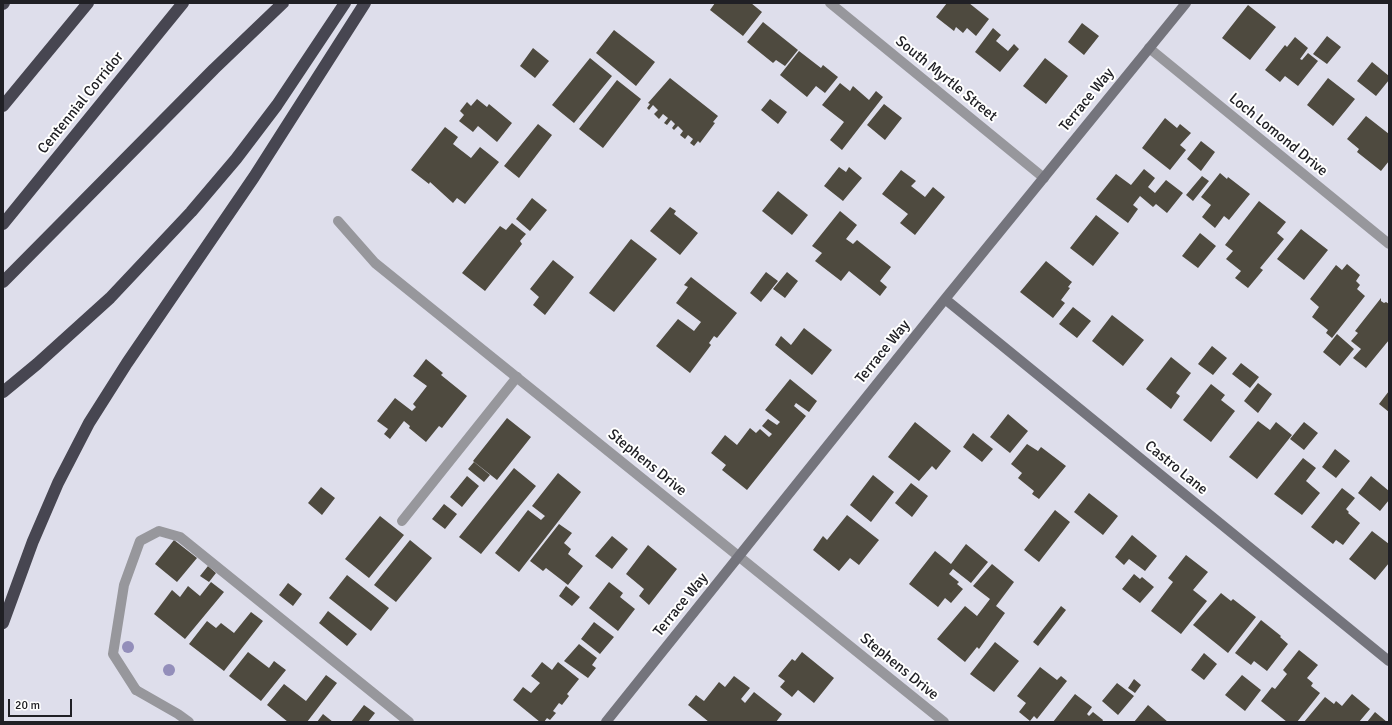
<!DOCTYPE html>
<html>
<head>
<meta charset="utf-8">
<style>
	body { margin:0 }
	#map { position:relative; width:1392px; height:725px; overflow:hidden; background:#dedeeb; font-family:Signika,sans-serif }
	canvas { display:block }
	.frame { position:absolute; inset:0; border:4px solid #202025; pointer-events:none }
	.scale { position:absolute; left:8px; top:699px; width:64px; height:18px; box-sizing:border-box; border:2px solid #202025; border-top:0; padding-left:5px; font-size:12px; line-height:14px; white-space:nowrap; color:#202025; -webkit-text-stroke:3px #fff; paint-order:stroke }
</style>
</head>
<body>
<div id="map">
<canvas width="1392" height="725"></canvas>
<div class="frame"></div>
<div class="scale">20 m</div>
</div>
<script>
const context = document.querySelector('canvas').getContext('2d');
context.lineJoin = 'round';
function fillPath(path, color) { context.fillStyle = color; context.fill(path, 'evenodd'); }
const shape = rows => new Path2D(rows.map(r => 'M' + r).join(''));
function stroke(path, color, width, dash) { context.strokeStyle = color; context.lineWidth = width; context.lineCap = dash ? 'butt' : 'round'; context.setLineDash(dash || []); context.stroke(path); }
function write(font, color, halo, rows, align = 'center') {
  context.font = font + ' Signika,sans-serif'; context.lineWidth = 4; context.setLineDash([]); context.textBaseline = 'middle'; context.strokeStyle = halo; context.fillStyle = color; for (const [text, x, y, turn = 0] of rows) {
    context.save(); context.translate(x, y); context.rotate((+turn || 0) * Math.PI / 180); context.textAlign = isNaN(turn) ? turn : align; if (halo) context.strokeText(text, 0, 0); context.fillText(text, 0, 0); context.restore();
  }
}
const building = shape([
	[715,3,751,3,762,12,743,36,710,10],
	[947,3,969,3,989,19,976,36,967,28,963,33,956,27,954,31,936,17],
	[1248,5,1276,27,1250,60,1222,38],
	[763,22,798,50,785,66,776,60,773,63,747,42],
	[1082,23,1099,36,1084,55,1068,42],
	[993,28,1001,35,996,41,1008,51,1014,44,1019,49,1000,72,975,52],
	[614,30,655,62,636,86,596,53],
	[1327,36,1341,47,1327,64,1313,54],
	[1295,37,1308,48,1300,59,1302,60,1308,53,1318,61,1298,86,1285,76,1280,82,1265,70,1285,45,1287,47],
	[533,48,549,61,535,78,520,66],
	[799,51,821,68,823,65,838,77,825,93,816,86,807,97,780,75],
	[590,58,612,76,574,123,552,105],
	[1045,58,1068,76,1046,104,1023,86],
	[1372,62,1389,76,1389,80,1376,96,1357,81],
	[670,78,718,116,713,122,715,123,700,143,698,141,694,146,690,143,693,139,688,135,685,139,680,135,683,131,678,126,674,130,672,128,675,124,671,120,667,125,664,123,668,118,663,114,659,119,654,114,658,110,653,105,649,110,647,108,650,104,648,103],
	[1328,78,1355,99,1333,126,1307,105],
	[617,80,641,99,603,148,579,129],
	[840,83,850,91,853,86,869,100,876,91,883,97,842,150,830,140,844,122,822,105],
	[477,99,487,107,489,104,512,123,497,142,478,126,473,132,459,121,464,115,460,111,467,102,471,106],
	[770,99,787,112,778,124,761,110],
	[884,104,902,118,885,140,867,125],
	[1366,116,1389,134,1389,161,1381,171,1357,152,1359,149,1347,139],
	[1165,118,1177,128,1180,124,1191,133,1180,145,1186,150,1170,170,1142,148],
	[538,124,552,135,519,178,504,166],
	[445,127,458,137,453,144,471,158,480,147,499,162,465,204,457,198,453,203,430,182,429,184,411,170],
	[1201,141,1215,152,1201,171,1187,159],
	[839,167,846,172,849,167,862,178,843,201,824,186],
	[1144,169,1155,178,1148,187,1155,193,1166,180,1183,193,1167,213,1156,204,1153,207,1140,196,1133,205,1138,209,1128,223,1096,199,1116,174,1131,185],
	[901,170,916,181,911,186,925,197,933,187,945,197,915,235,900,223,908,214,882,194],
	[1220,173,1227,179,1228,177,1250,194,1229,220,1224,216,1215,228,1202,217,1211,205,1201,197],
	[1202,176,1209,181,1193,201,1186,195],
	[778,191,808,215,792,235,762,211],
	[532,198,547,210,530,231,516,219],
	[1259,201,1286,222,1277,233,1284,239,1260,268,1263,270,1248,288,1235,278,1241,271,1226,259,1233,251,1225,245],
	[670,207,676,211,674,214,698,233,680,255,650,231],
	[840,211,857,225,846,239,853,244,857,240,891,267,880,281,887,287,880,296,849,271,841,281,815,261,822,253,812,246],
	[1096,215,1119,233,1093,266,1070,248],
	[512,223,526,234,520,241,522,244,485,291,462,273,500,226,506,230],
	[1301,229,1328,250,1304,280,1277,259],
	[1200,233,1216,246,1198,268,1182,256],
	[631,239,657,259,614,312,589,293],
	[553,260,574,277,545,315,533,305,539,297,530,289],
	[1046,261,1072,282,1068,287,1070,288,1061,300,1065,303,1053,318,1020,292],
	[1347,264,1360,275,1356,281,1360,285,1357,289,1365,296,1332,338,1326,333,1328,330,1312,317,1319,307,1310,299,1336,265,1342,270],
	[766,272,778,281,761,302,750,293],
	[787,272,798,281,785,298,773,289],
	[691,277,737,313,717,338,714,336,709,343,711,345,690,373,656,346,678,319,694,331,701,322,676,303,688,287,684,285],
	[1381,298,1381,301,1384,303,1386,302,1389,304,1389,340,1366,368,1353,358,1361,349,1351,341,1358,333,1355,331],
	[1073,307,1091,321,1077,338,1059,324],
	[1112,315,1144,340,1123,366,1092,341],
	[804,328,832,350,812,375,775,345,781,336,791,345],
	[1337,334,1354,349,1340,366,1323,352],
	[1212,346,1227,358,1213,375,1198,364],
	[1171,357,1191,373,1176,393,1180,396,1171,409,1146,389],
	[426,359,443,373,441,375,467,396,442,428,439,426,426,442,409,428,410,426,404,421,390,439,384,434,388,429,377,421,395,398,412,411,416,407,413,404,427,386,413,376],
	[1241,363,1259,377,1250,388,1232,374],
	[790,379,817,401,809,412,796,403,794,406,806,416,747,490,722,470,726,465,711,453,725,435,737,445,750,428,756,433,760,429,769,437,772,434,762,426,768,419,777,425,780,422,765,410],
	[1258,383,1272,394,1258,413,1244,401],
	[1211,384,1225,395,1221,400,1235,411,1211,442,1183,420],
	[1389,391,1389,412,1379,404],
	[1008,414,1028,431,1010,453,990,437],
	[507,418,531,437,497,480,473,461],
	[1258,421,1270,430,1276,422,1292,435,1257,479,1229,457],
	[915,422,951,451,936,470,932,466,919,481,888,457],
	[1304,422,1318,433,1304,450,1290,439],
	[973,433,993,449,982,462,963,447],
	[1027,444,1038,451,1041,447,1066,466,1039,499,1032,494,1034,491,1018,478,1022,473,1011,464],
	[1335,449,1350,461,1336,478,1322,467],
	[1303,458,1316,468,1306,481,1320,493,1302,515,1274,494],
	[474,462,490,475,484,482,468,469],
	[514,468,536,486,481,554,459,537],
	[558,473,581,492,519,572,495,553,528,510,541,520,545,516,532,506],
	[873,475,894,492,871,522,850,505],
	[467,476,479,486,462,507,450,497],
	[1371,476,1389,491,1389,500,1380,511,1358,493],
	[911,483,928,496,912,517,895,503],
	[321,487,335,498,322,515,308,503],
	[1342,488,1355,498,1346,509,1349,512,1348,513,1360,523,1343,545,1336,540,1333,544,1311,527],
	[1089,493,1118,516,1103,535,1074,512],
	[444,504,457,514,445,529,432,519],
	[1055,510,1070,522,1039,562,1024,550],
	[847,515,879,540,859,565,850,558,839,571,813,550,823,536,827,540],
	[380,516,404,535,369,578,345,559],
	[559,524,572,533,564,543,571,549,568,554,583,566,568,585,546,568,543,571,530,561],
	[1372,531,1389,544,1389,563,1375,580,1349,559],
	[1132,535,1157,556,1145,571,1129,559,1124,565,1115,557],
	[612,536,628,549,612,569,595,556],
	[174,540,197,558,177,582,155,564],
	[410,540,432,558,396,602,374,585],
	[966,544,988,562,971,583,953,569,949,574,959,582,957,584,963,589,951,603,945,598,938,607,909,584,935,551,951,564],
	[648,545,677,569,649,605,639,596,644,589,626,574],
	[1186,555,1208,572,1193,590,1207,601,1181,634,1151,611,1173,582,1168,578],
	[992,564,1014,582,996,606,1005,613,979,649,977,647,965,662,937,639,965,606,977,616,990,599,973,586],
	[208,566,216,573,209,582,200,576],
	[1134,574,1140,579,1142,577,1154,587,1140,603,1122,589],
	[347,575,389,608,371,631,329,598],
	[211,582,224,592,185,639,154,614,172,590,180,597,188,586,200,596],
	[609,582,623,593,620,597,635,609,618,631,589,608],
	[288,583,302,594,293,606,279,595],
	[566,586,580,597,572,606,559,596],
	[1221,593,1231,601,1233,599,1256,617,1228,653,1193,625],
	[1061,606,1066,610,1038,646,1033,642],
	[328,611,357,634,347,646,319,623],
	[251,612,263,621,224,671,189,644,207,621,216,628,221,623,234,633],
	[1261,620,1281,636,1280,637,1288,644,1267,671,1254,661,1251,665,1235,653],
	[594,622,614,637,600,654,581,639],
	[995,642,1019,661,994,692,970,674],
	[579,644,597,658,592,665,596,668,588,678,564,661],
	[1299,650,1318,665,1307,678,1313,683,1311,686,1320,693,1297,722,1287,722,1261,701,1272,687,1275,689,1287,674,1283,670],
	[248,652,269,668,274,661,286,670,261,701,229,676],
	[802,652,834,678,814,703,798,690,792,697,780,687,785,681,778,676,792,659,795,661],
	[1204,653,1217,664,1204,680,1191,670],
	[542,662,552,670,558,662,579,679,567,694,569,696,562,705,559,703,553,711,556,713,550,720,547,718,544,722,540,722,513,700,523,687,531,693,540,683,531,676],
	[1040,667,1057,680,1061,676,1067,681,1037,719,1034,716,1030,721,1019,712,1026,703,1017,696],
	[326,675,337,683,307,722,288,722,267,705,284,684,306,701],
	[1242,675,1261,690,1245,711,1225,695],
	[734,676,750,688,741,699,745,703,754,692,782,714,776,722,709,722,688,705,696,695,704,701,719,682,725,687],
	[1134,679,1141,685,1135,693,1128,688],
	[1117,683,1134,696,1118,715,1102,701],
	[1075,694,1092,707,1087,714,1089,716,1093,712,1103,720,1102,722,1053,722],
	[1352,694,1370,709,1359,722,1304,722,1325,697,1334,704,1336,701,1342,706],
	[364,705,375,713,368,722,351,722],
	[1148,705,1168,722,1134,722],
	[1375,712,1387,722,1367,722],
	[323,714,333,722,317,722]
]);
const lane = shape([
	[402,521,517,377],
	[136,690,113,654,124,585,140,541,159,531,180,537,409,722]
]);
const street = shape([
	[830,3,1044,178],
	[1149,48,1389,244],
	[338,221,375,263,944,722],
	[136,690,178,714,189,722]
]);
const secondary = shape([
	[945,299,1389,661],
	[606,722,945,299,1186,3]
]);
const highway = shape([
	[3,4,4,3],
	[3,106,88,3],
	[3,224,183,3],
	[3,282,214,69,283,3],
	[3,392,37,364,110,298,191,212,236,159,277,105,345,3],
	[3,623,33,541,58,483,89,423,127,363,254,177,365,3]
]);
const trees = [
	[128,647],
	[169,670]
];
const streetNames = [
	["South Myrtle Street",946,79,39],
	["Terrace Way",1087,100,-51],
	["Centennial Corridor",81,103,-51],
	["Loch Lomond Drive",1278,135,39],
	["Terrace Way",883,352,-51],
	["Stephens Drive",647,463,39],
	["Castro Lane",1176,468,39],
	["Terrace Way",681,605,-51],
	["Stephens Drive",899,667,39]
];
fillPath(building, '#4e4a3f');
stroke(lane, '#97979c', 10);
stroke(street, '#97979c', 10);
stroke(secondary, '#74747c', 10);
stroke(highway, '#474651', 12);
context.fillStyle = '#938eba';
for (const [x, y] of trees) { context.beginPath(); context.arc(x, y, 6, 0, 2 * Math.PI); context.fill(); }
write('15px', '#202025', '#fff', streetNames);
</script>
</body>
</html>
